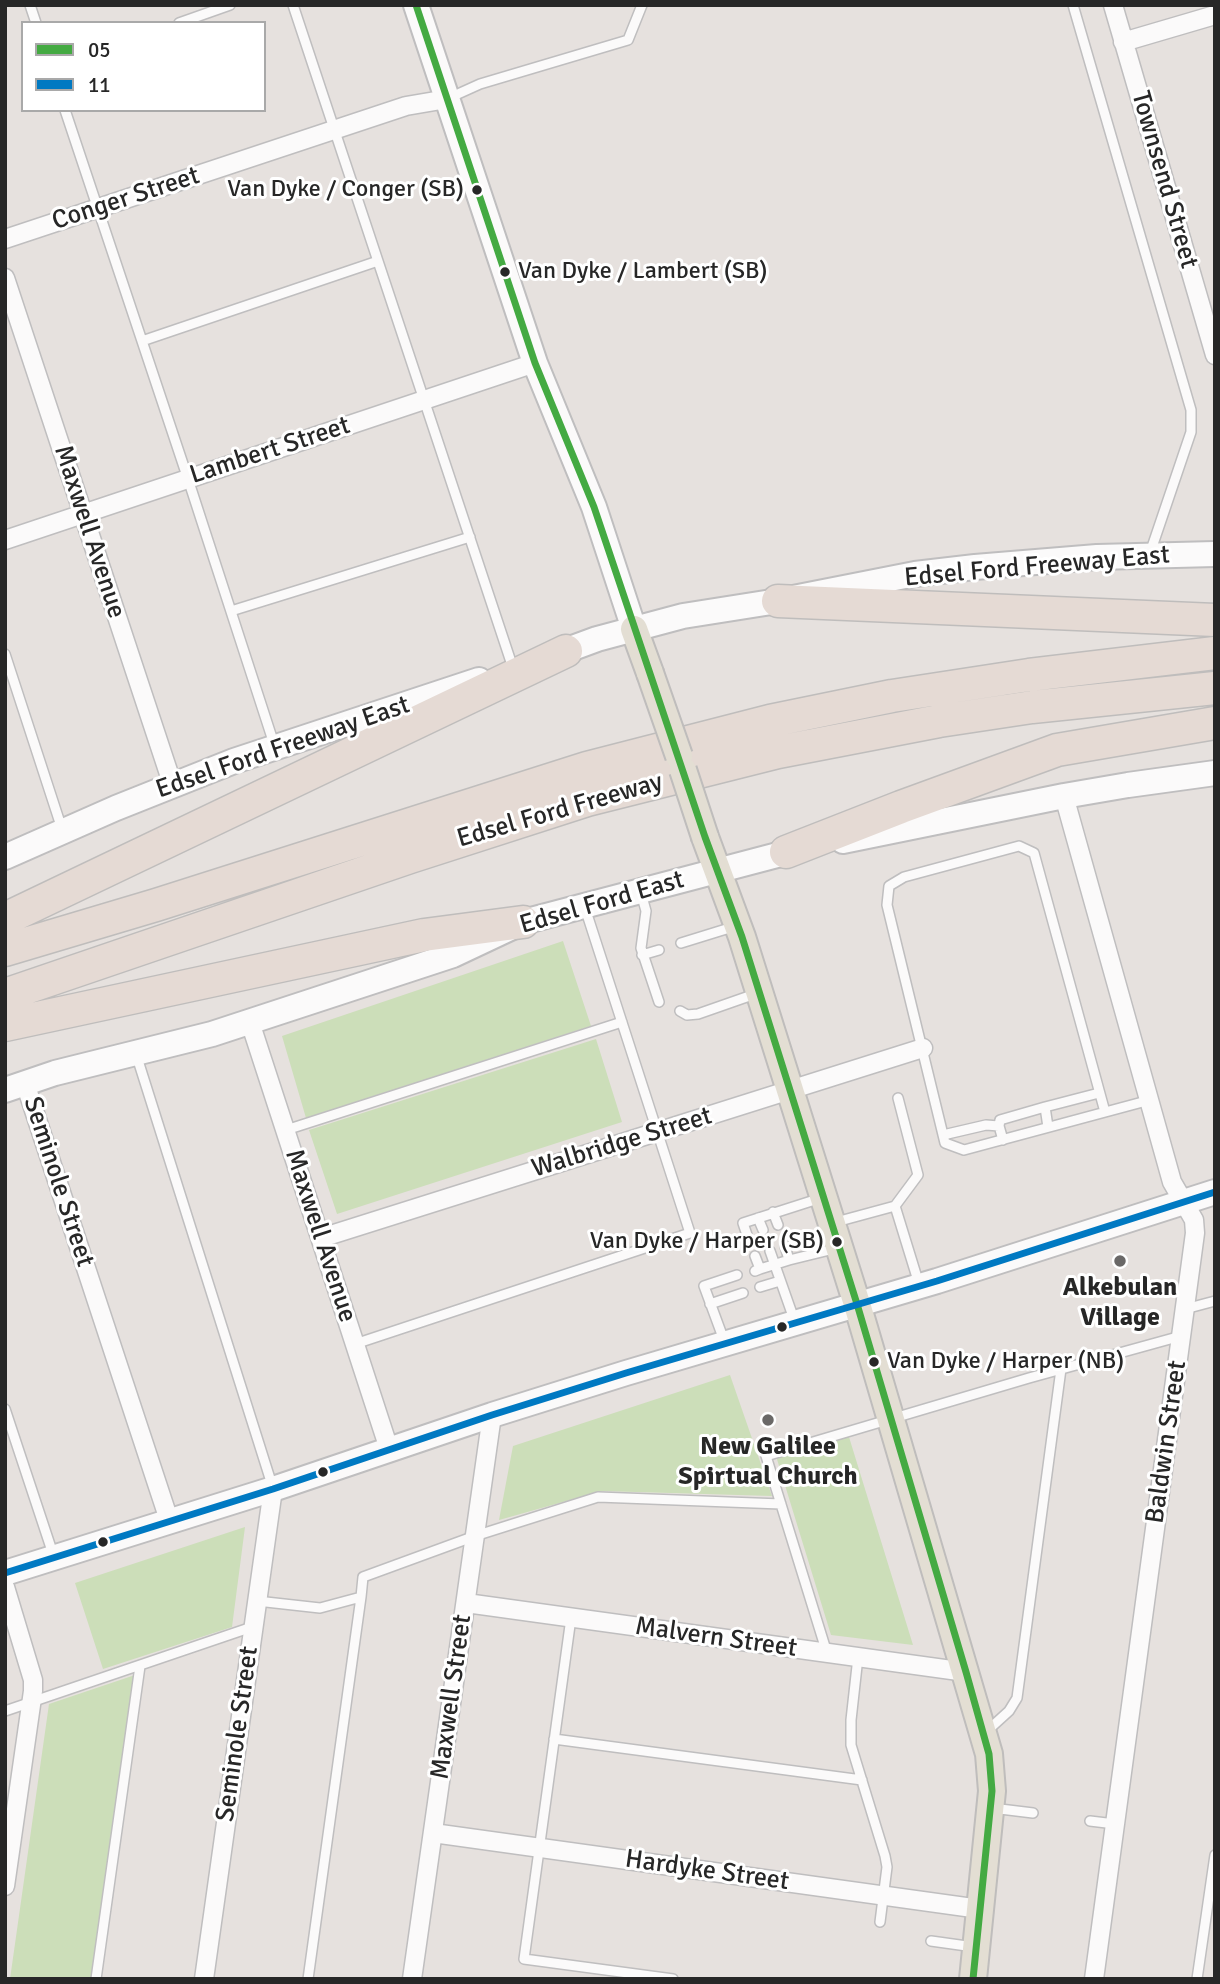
<!DOCTYPE html>
<html>
<head>
<meta charset="utf-8">
<style>
	body { margin:0 }
	#map { position:relative; width:1220px; height:1984px; overflow:hidden; background:#e6e1de; font-family:Signika,sans-serif }
	canvas { display:block }
	.frame { position:absolute; inset:0; border:7px solid #272727; pointer-events:none }
	.legend { position:absolute; left:21px; top:21px; width:245px; height:91px; box-sizing:border-box; background:#fff; border:2px solid #a9a9a9; margin:0; padding:9px 12px; list-style:none; font-size:21px; color:#272727 }
	.legend li { display:flex; align-items:center; gap:14px; height:35px }
	.legend b { width:35px; border:2px solid #a9a9a9 }
</style>
</head>
<body>
<div id="map">
<canvas width="1220" height="1984"></canvas>
<div class="frame"></div>
<ul class="legend">
<li><b style="height:9px;background:#44aa42"></b>05</li>
<li><b style="height:9px;background:#0079c2"></b>11</li>
</ul>
</div>
<script>
const context = document.querySelector('canvas').getContext('2d');
context.lineJoin = 'round';
function fillPath(path, color) { context.fillStyle = color; context.fill(path, 'evenodd'); }
const shape = rows => new Path2D(rows.map(r => 'M' + r).join(''));
function stroke(path, color, width, dash) { context.strokeStyle = color; context.lineWidth = width; context.lineCap = dash ? 'butt' : 'round'; context.setLineDash(dash || []); context.stroke(path); }
function write(font, color, halo, rows, align = 'center') {
  context.font = font + ' Signika,sans-serif'; context.lineWidth = 6; context.setLineDash([]); context.textBaseline = 'middle'; context.strokeStyle = halo; context.fillStyle = color; for (const [text, x, y, turn = 0] of rows) {
    context.save(); context.translate(x, y); context.rotate((+turn || 0) * Math.PI / 180); context.textAlign = isNaN(turn) ? turn : align; if (halo) context.strokeText(text, 0, 0); context.fillText(text, 0, 0); context.restore();
  }
}
const green = shape([
	[563,941,591,1026,306,1118,282,1036],
	[596,1039,622,1122,337,1214,309,1130],
	[730,1375,772,1496,602,1491,499,1520,513,1446],
	[849,1437,913,1645,831,1635,776,1456],
	[245,1527,232,1627,103,1669,75,1583],
	[135,1675,91,1979,10,1979,49,1704]
]);
const lane = shape([
	[30,5,36,23],
	[293,5,513,668],
	[1073,5,1191,410,1191,432,1150,553],
	[179,23,230,5],
	[449,98,480,84,628,40,642,5],
	[65,110,188,479,275,747],
	[142,341,378,261],
	[231,611,470,537],
	[5,654,62,829],
	[641,893,646,911,641,948,659,1002],
	[681,943,736,926],
	[642,955,659,950],
	[680,1011,687,1015,698,1014,758,993],
	[136,1054,273,1488],
	[1105,1112,1034,853,1019,846,904,877,889,886,887,905,945,1143,964,1150,1150,1100],
	[1048,1127,1045,1107,1099,1093],
	[286,1130,622,1022],
	[943,1135,986,1125,999,1126],
	[1003,1140,999,1126,1000,1120,1045,1107],
	[895,1206,918,1175,898,1098],
	[773,1212,778,1225],
	[758,1218,763,1230],
	[836,1222,895,1206,919,1284],
	[747,1235,743,1223,821,1198],
	[770,1251,795,1322],
	[789,1260,838,1248],
	[760,1269,789,1260,785,1246],
	[755,1271,760,1269,755,1256],
	[760,1287,780,1281],
	[710,1304,743,1293],
	[1185,1309,1215,1301],
	[725,1343,704,1286,737,1275],
	[355,1344,690,1233,585,908],
	[5,1409,54,1557],
	[257,1601,320,1608,361,1597,363,1577,475,1536,598,1497,781,1504],
	[571,1618,524,1959,673,1979],
	[827,1653,766,1456,1029,1378,1181,1336],
	[858,1657,851,1720,851,1745,885,1856,887,1867,880,1922],
	[5,1711,252,1627],
	[987,1731,1009,1711,1017,1698,1061,1369],
	[554,1739,862,1780],
	[992,1808,1033,1813],
	[1090,1821,1115,1824],
	[931,1941,974,1947],
	[96,1979,140,1666],
	[308,1979,361,1597],
	[1197,1979,1215,1855]
]);
const street = shape([
	[1113,5,1215,355],
	[1123,42,1215,15],
	[5,239,406,106,447,99],
	[5,278,173,786],
	[5,540,535,363],
	[1064,796,1172,1182,1194,1220,1195,1233,1094,1979],
	[250,1022,389,1449],
	[25,1083,169,1520],
	[321,1238,923,1048],
	[5,1587,33,1680,33,1691,5,1886],
	[466,1603,966,1672],
	[433,1833,980,1909],
	[204,1979,273,1489],
	[412,1979,492,1415]
]);
const secondary = shape([
	[416,5,535,363,594,507,634,629],
	[551,656,597,639,683,616,778,601,915,574,975,567,1097,557,1215,554],
	[843,841,1064,796,1128,785,1215,773],
	[5,857,116,808,234,761,479,680],
	[5,1090,55,1073,212,1034,453,955,523,922,804,848],
	[5,1573,273,1489,492,1415,626,1373,937,1281,1215,1192]
]);
const primary = shape([
	[634,629,650,673],
	[705,837,742,937,857,1304,989,1754,992,1791,973,1979]
]);
const highway = shape([
	[778,601,1215,620],
	[786,852,901,807,1057,750,1215,723],
	[5,919,566,651],
	[5,950,156,905,587,768,770,721,892,696,1029,675,1215,653],
	[5,995,410,857,587,800,778,752,939,721,1032,707,1215,688],
	[5,1025,424,935,523,922]
]);
const primaryBridge = shape([
	[650,673,679,756],
	[683,770,705,837]
]);
const bus1 = shape([
	[416,5,535,363,594,507,705,837,742,937,857,1304,966,1672,989,1754,992,1791,973,1979]
]);
const bus2 = shape([
	[5,1573,273,1489,492,1415,626,1373,937,1281,1215,1192]
]);
const markers = [
	[477,190,6,"#272727"],
	[505,272,6,"#272727"],
	[837,1242,6,"#272727"],
	[1120,1261,7,"#6a6867"],
	[782,1327,6,"#272727"],
	[874,1362,6,"#272727"],
	[768,1420,7,"#6a6867"],
	[323,1472,6,"#272727"],
	[103,1542,6,"#272727"]
];
const busNames = [
	["Van Dyke / Conger (SB)",464,190],
	["Van Dyke / Lambert (SB)",518,272,"left"],
	["Van Dyke / Harper (SB)",824,1242],
	["Van Dyke / Harper (NB)",887,1362,"left"]
];
const streetNames = [
	["Townsend Street",1164,180,74],
	["Conger Street",126,199,-18],
	["Lambert Street",270,451,-18],
	["Maxwell Avenue",89,532,72],
	["Edsel Ford Freeway East",1037,567,-5],
	["Edsel Ford Freeway East",283,748,-19],
	["Edsel Ford Freeway",560,811,-16],
	["Edsel Ford East",602,903,-16],
	["Walbridge Street",622,1143,-17],
	["Seminole Street",58,1182,72],
	["Maxwell Avenue",320,1236,72],
	["Baldwin Street",1167,1442,-82],
	["Malvern Street",716,1638,8],
	["Maxwell Street",452,1697,-82],
	["Seminole Street",238,1734,-82],
	["Hardyke Street",707,1871,8]
];
const poiNames = [
	["Alkebulan",1120,1288],
	["Village",1120,1318],
	["New Galilee",768,1447],
	["Spirtual Church",768,1477]
];
fillPath(green, '#ccdeb9');
stroke(lane, '#bfbebf', 12);
stroke(street, '#bfbebf', 21);
stroke(secondary, '#bfbebf', 28);
stroke(primary, '#bfbdbc', 30);
stroke(highway, '#bfbdbc', 35);
stroke(lane, '#fbfafa', 9);
stroke(street, '#fbfafa', 18);
stroke(secondary, '#fbfafa', 24);
stroke(primary, '#e3ded3', 26);
stroke(highway, '#e5dad4', 32);
stroke(primaryBridge, '#bfbdbc', 30, []);
stroke(primaryBridge, '#e3ded3', 26);
stroke(bus1, '#44aa42', 7);
stroke(bus2, '#0079c2', 7);
for (const [x, y, r, color] of markers) { const dot = new Path2D(); dot.arc(x, y, r, 0, 2 * Math.PI); context.fillStyle = color; context.fill(dot); stroke(dot, '#fff', 2.5); }
write('24px', '#272727', '#fff', busNames, 'right');
write('26px', '#272727', '#fff', streetNames);
write('bold 26px', '#272727', '#fff', poiNames);
</script>
</body>
</html>
